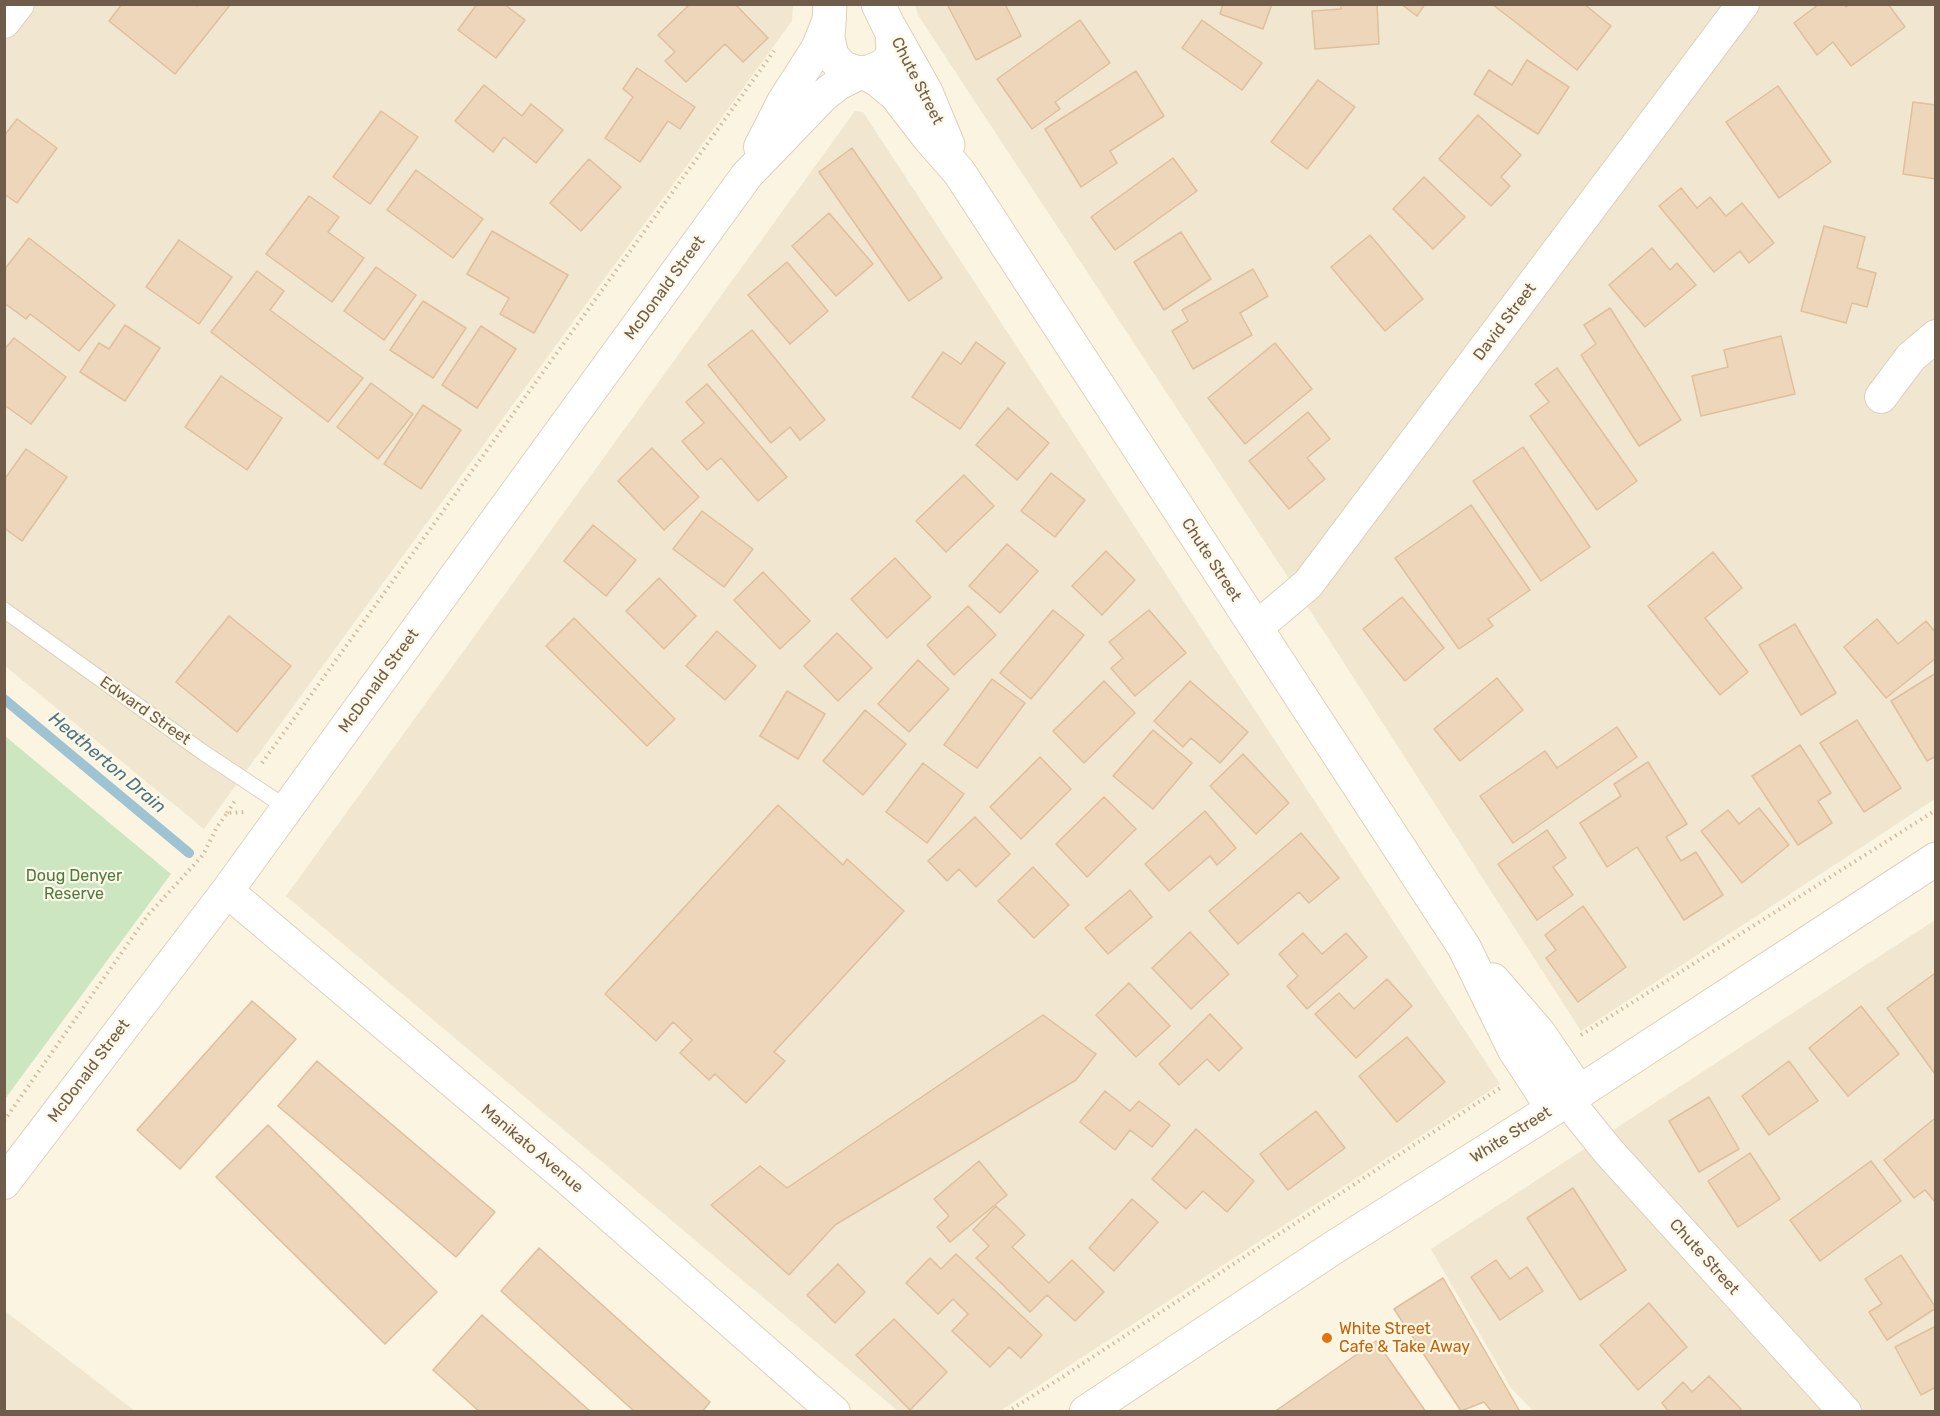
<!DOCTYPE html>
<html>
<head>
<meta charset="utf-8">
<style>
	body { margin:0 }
	#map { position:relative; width:1940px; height:1416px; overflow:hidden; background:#faf4e1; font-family:Rubik,sans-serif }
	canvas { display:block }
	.frame { position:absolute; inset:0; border:6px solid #6f5c4a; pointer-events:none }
</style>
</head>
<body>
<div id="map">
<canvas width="1940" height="1416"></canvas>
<div class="frame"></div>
</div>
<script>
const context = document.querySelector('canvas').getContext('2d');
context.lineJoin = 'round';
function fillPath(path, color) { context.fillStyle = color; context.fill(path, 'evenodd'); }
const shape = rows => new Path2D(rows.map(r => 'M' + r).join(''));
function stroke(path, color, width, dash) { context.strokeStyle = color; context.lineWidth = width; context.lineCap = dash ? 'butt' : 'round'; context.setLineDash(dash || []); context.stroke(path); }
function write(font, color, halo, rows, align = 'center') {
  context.font = font + ' Rubik,sans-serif'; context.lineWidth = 4.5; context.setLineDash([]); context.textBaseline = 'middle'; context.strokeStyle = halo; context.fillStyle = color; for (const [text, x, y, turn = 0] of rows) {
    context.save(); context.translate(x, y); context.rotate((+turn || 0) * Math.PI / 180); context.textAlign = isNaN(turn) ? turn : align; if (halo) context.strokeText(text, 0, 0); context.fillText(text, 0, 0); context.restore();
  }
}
const residential = shape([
	[4,5,793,5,792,21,204,829,5,666],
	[915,5,1935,5,1935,799,1581,1031,1326,635,918,15],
	[855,111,863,112,1500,1084,1000,1411,898,1411,286,896],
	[1935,920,1935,1411,1533,1411,1511,1388,1431,1249],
	[4,1311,5,1311,135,1411,5,1411]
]);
const green = shape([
	[5,736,171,874,5,1099]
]);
const stream = shape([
	[4,699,189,853]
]);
const building = shape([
	[122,4,195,4,197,6,198,4,230,5,175,74,109,21,122,4],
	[477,4,504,4,525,20,496,58,458,30,477,4],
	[690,4,735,4,768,38,743,62,725,44,686,82,665,61,675,52,658,35,690,4],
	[947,4,1005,4,1021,36,976,60,947,4],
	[1223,4,1272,4,1263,29,1220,14,1223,4],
	[1341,4,1377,4,1379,44,1315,49,1312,11,1341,9,1341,4],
	[1401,4,1425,4,1417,16,1401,4],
	[1492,4,1584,4,1611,26,1577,70,1492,4],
	[1819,4,1844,4,1846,7,1850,4,1888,4,1905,27,1851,66,1833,42,1817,55,1794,23,1819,4],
	[1080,20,1110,63,1055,102,1060,109,1032,129,997,79,1080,20],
	[1202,20,1262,63,1242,90,1182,48,1202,20],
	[1527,60,1569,87,1538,134,1474,94,1489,70,1512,85,1527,60],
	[637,68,695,107,680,129,668,121,640,162,605,138,633,97,623,89,637,68],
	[1136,71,1164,116,1110,151,1117,163,1081,187,1045,129,1136,71],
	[1318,80,1355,107,1307,169,1271,142,1318,80],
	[484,85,522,116,531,104,563,130,536,163,504,137,493,152,455,121,484,85],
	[1778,86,1831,162,1779,198,1726,122,1778,86],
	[1913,102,1936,105,1936,179,1903,174,1913,102],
	[381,111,418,137,370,204,333,177,381,111],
	[1478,115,1521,155,1501,177,1510,186,1491,206,1439,159,1478,115],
	[17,119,57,148,17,203,4,194,4,136,17,119],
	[852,148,942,278,909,301,819,172,852,148],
	[1173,158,1197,191,1115,250,1091,217,1173,158],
	[589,159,621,187,581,231,550,203,589,159],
	[416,170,483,219,453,258,387,210,416,170],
	[1424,177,1465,217,1433,249,1393,209,1424,177],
	[1681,188,1697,208,1710,197,1726,216,1742,203,1774,243,1749,263,1740,251,1714,272,1659,206,1681,188],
	[309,196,339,217,328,232,364,258,332,302,266,254,309,196],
	[829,213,873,264,836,296,792,246,829,213],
	[1824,226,1865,237,1857,268,1876,273,1867,307,1852,303,1846,323,1801,311,1824,226],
	[492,231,568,275,534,333,500,314,509,298,467,274,492,231],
	[1181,232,1211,279,1164,310,1134,262,1181,232],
	[1370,235,1423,299,1385,331,1331,267,1370,235],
	[29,238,115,305,79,351,30,314,26,319,4,303,4,270,29,238],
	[179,240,232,277,199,324,146,287,179,240],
	[1652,248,1670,270,1677,263,1696,285,1645,327,1609,285,1652,248],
	[787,262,828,311,790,344,748,295,787,262],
	[376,267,416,295,384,340,344,311,376,267],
	[1253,269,1268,296,1240,313,1252,335,1193,369,1172,331,1188,321,1182,310,1253,269],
	[257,271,284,291,270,310,363,378,328,422,211,332,257,271],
	[423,301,466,328,433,378,390,350,423,301],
	[1610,308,1681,420,1639,446,1581,355,1596,344,1584,325,1610,308],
	[125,325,160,348,125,401,80,372,99,343,109,349,125,325],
	[481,326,516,349,477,408,442,385,481,326],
	[752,330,825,420,800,440,790,427,771,443,708,365,752,330],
	[1781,336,1795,394,1701,416,1692,376,1728,367,1724,350,1781,336],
	[14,338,66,377,31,424,4,405,4,350,14,338],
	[976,342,1005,363,960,429,912,397,943,352,961,364,976,342],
	[1275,343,1312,389,1245,444,1208,398,1275,343],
	[1557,368,1637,481,1597,510,1530,416,1549,402,1535,384,1557,368],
	[221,376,282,418,247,470,185,427,221,376],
	[371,383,413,414,378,459,337,427,371,383],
	[707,384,787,477,758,501,721,458,707,470,682,441,704,423,686,402,707,384],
	[423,405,461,430,421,489,384,464,423,405],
	[1008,408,1049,443,1017,480,976,445,1008,408],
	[1308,412,1330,439,1307,458,1325,479,1289,509,1249,461,1308,412],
	[1523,447,1590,547,1541,581,1473,481,1523,447],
	[652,448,699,497,664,530,618,481,652,448],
	[26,449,67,477,22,541,4,528,4,480,26,449],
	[1051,473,1085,500,1055,537,1021,511,1051,473],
	[964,475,994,506,946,552,916,521,964,475],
	[1471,505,1530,590,1488,619,1493,626,1459,649,1395,558,1471,505],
	[702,511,753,549,724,587,673,549,702,511],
	[593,525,636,560,606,596,564,561,593,525],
	[1007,544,1038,571,1000,613,969,586,1007,544],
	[1106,551,1135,580,1102,615,1072,586,1106,551],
	[1713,552,1742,588,1705,618,1748,672,1720,695,1648,606,1713,552],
	[895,558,931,597,887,638,851,599,895,558],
	[763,572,810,621,780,649,734,600,763,572],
	[659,578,696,616,664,649,626,611,659,578],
	[1402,597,1444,648,1405,681,1363,629,1402,597],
	[968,606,996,635,954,675,927,645,968,606],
	[1053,610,1084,635,1031,699,1000,673,1053,610],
	[1149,610,1186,653,1135,696,1111,668,1123,658,1109,642,1149,610],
	[229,616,291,666,237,732,176,682,229,616],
	[574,618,675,719,647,746,546,646,574,618],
	[1877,619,1898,644,1926,621,1936,633,1936,658,1886,698,1844,647,1877,619],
	[1795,624,1836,693,1801,715,1759,645,1795,624],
	[717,631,756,666,725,700,686,666,717,631],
	[837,633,872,668,838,701,804,666,837,633],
	[918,660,949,689,909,732,878,704,918,660],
	[1936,673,1936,756,1927,761,1891,701,1936,673],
	[1497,678,1523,710,1460,761,1434,729,1497,678],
	[992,679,1025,703,977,768,944,745,992,679],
	[1104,681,1135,713,1084,763,1053,731,1104,681],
	[1190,681,1248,732,1220,763,1191,738,1183,747,1154,721,1190,681],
	[787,691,825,714,798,759,760,736,787,691],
	[865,710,906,744,863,795,823,761,865,710],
	[1857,720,1901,788,1864,812,1820,743,1857,720],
	[1617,727,1637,757,1513,843,1480,796,1545,751,1557,768,1617,727],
	[1153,730,1192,763,1153,809,1113,776,1153,730],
	[1800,745,1831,793,1818,801,1832,823,1798,845,1752,776,1800,745],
	[1243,754,1289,803,1256,834,1210,786,1243,754],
	[1040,757,1071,789,1021,839,990,807,1040,757],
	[1648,762,1687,824,1666,837,1681,861,1696,852,1723,895,1684,920,1637,847,1607,867,1580,823,1621,796,1614,784,1648,762],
	[923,763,964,794,927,843,886,812,923,763],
	[1104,797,1136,829,1087,877,1056,844,1104,797],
	[778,805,843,865,847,859,904,911,774,1052,785,1061,746,1103,715,1074,709,1080,680,1053,692,1040,673,1022,656,1041,605,994,778,805],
	[1759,808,1789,845,1742,883,1701,831,1728,810,1739,824,1759,808],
	[1205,811,1236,848,1217,865,1210,856,1169,891,1145,864,1205,811],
	[975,817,1010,854,976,887,959,869,947,881,928,861,975,817],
	[1547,830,1566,858,1553,867,1573,895,1537,920,1498,864,1547,830],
	[1301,833,1339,878,1309,903,1299,892,1238,944,1209,911,1301,833],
	[1033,867,1069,905,1034,938,998,901,1033,867],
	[1130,890,1152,917,1108,954,1085,928,1130,890],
	[1583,906,1626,967,1578,1002,1546,958,1556,950,1545,935,1583,906],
	[1190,932,1229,974,1191,1009,1152,968,1190,932],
	[1303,933,1322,954,1346,933,1367,957,1307,1009,1287,986,1298,976,1279,954,1303,933],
	[1934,974,1936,977,1935,1074,1887,1008,1934,974],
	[1387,979,1412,1006,1356,1058,1315,1014,1339,993,1354,1009,1387,979],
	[1129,983,1170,1026,1136,1057,1096,1015,1129,983],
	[252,1001,296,1039,180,1169,137,1130,252,1001],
	[1861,1006,1899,1054,1848,1096,1809,1048,1861,1006],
	[1210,1014,1242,1048,1219,1071,1207,1059,1179,1085,1159,1064,1210,1014],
	[1043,1015,1096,1054,1076,1080,835,1225,789,1275,711,1205,760,1166,787,1188,1043,1015],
	[1407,1037,1445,1082,1397,1122,1359,1076,1407,1037],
	[317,1061,495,1212,456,1257,278,1106,317,1061],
	[1789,1061,1818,1101,1769,1135,1742,1096,1789,1061],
	[1105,1091,1130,1111,1139,1101,1170,1125,1152,1147,1130,1130,1115,1150,1080,1122,1105,1091],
	[1709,1097,1739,1149,1699,1172,1669,1121,1709,1097],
	[1316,1111,1345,1148,1288,1190,1260,1154,1316,1111],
	[1934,1119,1936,1120,1936,1203,1925,1190,1914,1198,1884,1160,1934,1119],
	[268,1125,437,1292,385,1344,216,1177,268,1125],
	[1196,1129,1254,1181,1227,1212,1203,1191,1186,1209,1152,1179,1196,1129],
	[1750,1153,1780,1199,1738,1227,1708,1181,1750,1153],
	[979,1161,1007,1195,950,1242,937,1227,949,1216,934,1199,979,1161],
	[1871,1161,1901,1201,1820,1261,1790,1220,1871,1161],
	[1573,1188,1626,1270,1580,1300,1527,1218,1573,1188],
	[1132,1199,1158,1222,1114,1271,1089,1248,1132,1199],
	[996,1206,1025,1235,1012,1247,1049,1283,1072,1260,1104,1292,1075,1321,1047,1295,1030,1312,976,1258,989,1246,973,1230,996,1206],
	[539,1248,710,1402,702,1412,635,1412,501,1291,539,1248],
	[956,1254,1042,1335,1021,1358,1009,1347,990,1367,952,1331,968,1314,953,1299,938,1314,906,1283,930,1258,941,1269,956,1254],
	[1901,1255,1936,1308,1887,1340,1869,1312,1882,1304,1865,1279,1901,1255],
	[1496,1260,1510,1279,1527,1267,1543,1291,1500,1320,1471,1277,1496,1260],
	[838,1264,865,1292,835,1323,807,1295,838,1264],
	[1443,1278,1519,1410,1520,1412,1492,1412,1484,1402,1461,1411,1394,1309,1443,1278],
	[1649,1303,1687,1347,1638,1390,1600,1345,1649,1303],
	[482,1315,591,1412,480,1412,433,1370,482,1315],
	[894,1319,947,1372,910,1410,856,1355,894,1319],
	[1936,1326,1936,1387,1921,1395,1895,1347,1936,1326],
	[1376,1341,1426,1412,1274,1412,1376,1341],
	[1709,1376,1741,1409,1738,1412,1669,1412,1662,1403,1683,1382,1692,1392,1709,1376]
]);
const path = shape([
	[262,763,774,51],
	[227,813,235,801],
	[1581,1035,1936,810],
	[4,1121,148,915,203,855,217,827,227,813,244,812],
	[1007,1412,1064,1376,1500,1088]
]);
const lane = shape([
	[4,610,204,753,287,808]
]);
const street = shape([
	[4,22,18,4],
	[760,147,783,102,817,49,830,17],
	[1881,397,1911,357,1936,336],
	[1256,628,1308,584,1743,4],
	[227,891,567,1178,834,1412],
	[1567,1100,1608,1151,1845,1412],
	[4,1183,227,891,747,175,823,96,838,84,860,73]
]);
const secondary = shape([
	[830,4,828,38,832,56,843,68,859,73,869,72,883,66,890,59,893,52,892,33,878,4],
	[890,28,926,92,948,145],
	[865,73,878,80,896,95,929,138,959,172,1464,947,1514,1049,1553,1109],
	[1493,980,1539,1033,1579,1092],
	[1086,1412,1336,1246,1567,1100,1936,859]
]);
const markers = [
	[1327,1338,6,"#e8710a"]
];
const streetNames = [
	["Chute Street",917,81,63],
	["McDonald Street",665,288,-54],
	["David Street",1505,322,-53],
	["Chute Street",1211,560,57],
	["McDonald Street",379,681,-54],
	["Edward Street",145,711,35],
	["McDonald Street",89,1071,-53],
	["White Street",1511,1135,-32],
	["Manikato Avenue",532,1149,40],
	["Chute Street",1704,1257,48]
];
const parkNames = [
	["Doug Denyer",74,876],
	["Reserve",74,894]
];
const foodNames = [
	["White Street",1339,1329],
	["Cafe & Take Away",1339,1347]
];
const waterNames = [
	["Heatherton Drain",107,763,40]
];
fillPath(residential, '#f1e7d0');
fillPath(green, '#cbe6c1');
stroke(stream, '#9ec3d3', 10);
fillPath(building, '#eed6bb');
stroke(building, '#dfbf9c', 1.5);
stroke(lane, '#ddd1be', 17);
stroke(street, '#ddd1be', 34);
stroke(secondary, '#dfd0b9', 35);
stroke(path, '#d2ba9e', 4, [1.5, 4.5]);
stroke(lane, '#fff', 15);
stroke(street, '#fff', 32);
stroke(secondary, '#fff', 33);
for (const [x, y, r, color] of markers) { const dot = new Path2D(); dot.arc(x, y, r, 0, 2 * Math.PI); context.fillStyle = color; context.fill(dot); stroke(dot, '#fef8e6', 2); }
write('16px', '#6f5c4a', '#fef8e6', streetNames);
write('16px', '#4e7a46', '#fef8e6', parkNames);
write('16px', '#c56008', '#fef8e6', foodNames, 'left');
write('italic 18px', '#497588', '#fef8e6', waterNames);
</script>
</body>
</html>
